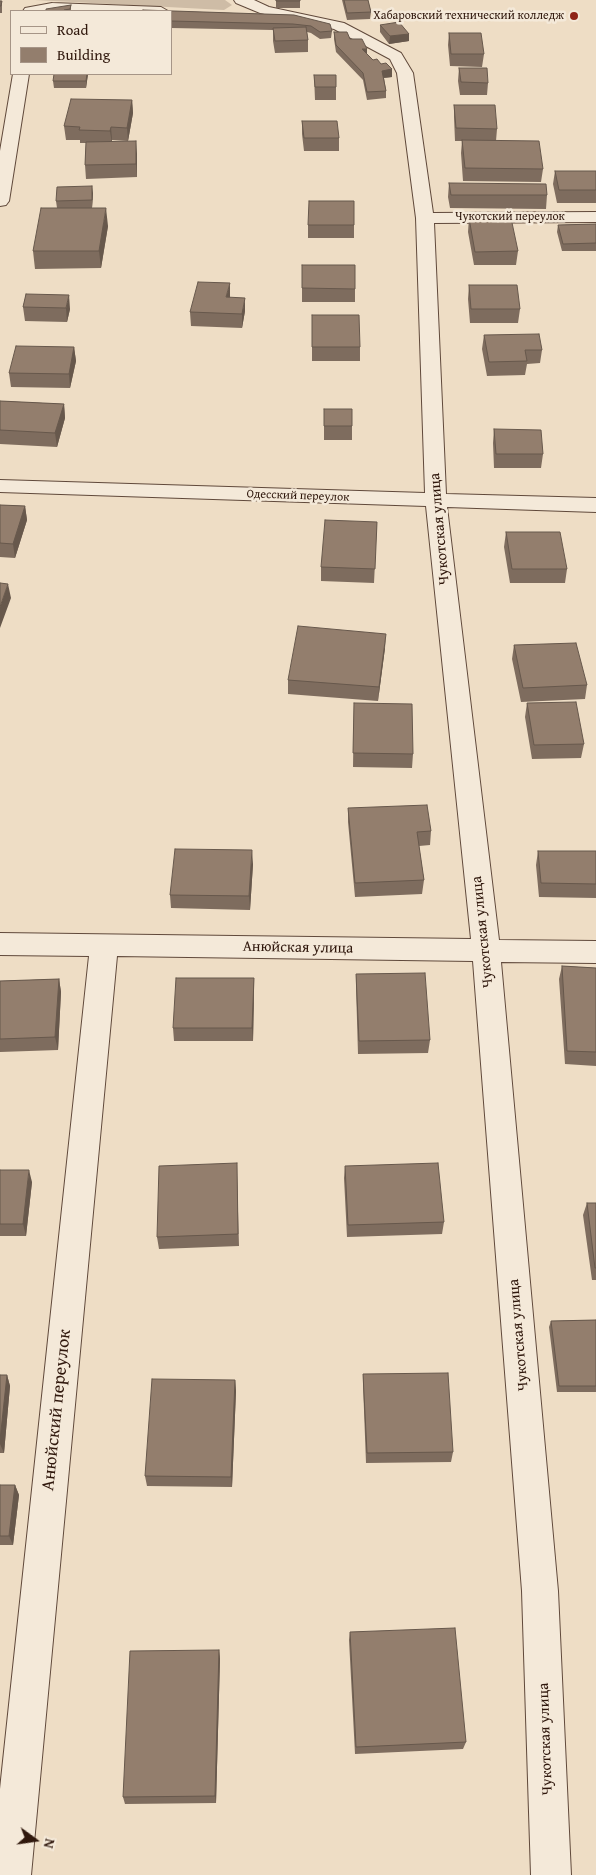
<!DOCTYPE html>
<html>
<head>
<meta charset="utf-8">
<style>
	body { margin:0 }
	#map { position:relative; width:596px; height:1875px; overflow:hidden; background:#eeddc5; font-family:"Gentium Book Plus",serif }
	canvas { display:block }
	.legend { position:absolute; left:10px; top:10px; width:162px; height:65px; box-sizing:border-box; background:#f4e9d9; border:1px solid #a69587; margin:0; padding:6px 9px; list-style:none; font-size:15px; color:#30180d }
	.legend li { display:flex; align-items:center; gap:10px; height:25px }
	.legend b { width:25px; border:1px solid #a69587 }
	.north { position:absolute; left:10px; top:1815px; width:50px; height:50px; -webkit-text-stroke:4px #f4e9d9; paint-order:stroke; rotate:104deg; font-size:14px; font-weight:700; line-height:20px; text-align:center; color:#30180d }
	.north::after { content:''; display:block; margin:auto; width:18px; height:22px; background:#30180d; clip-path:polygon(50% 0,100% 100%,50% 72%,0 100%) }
</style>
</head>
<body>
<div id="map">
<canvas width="596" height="1875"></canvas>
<ul class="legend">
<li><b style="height:6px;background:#f4e9d9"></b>Road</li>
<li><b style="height:14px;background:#937e6d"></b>Building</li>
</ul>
<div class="north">N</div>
</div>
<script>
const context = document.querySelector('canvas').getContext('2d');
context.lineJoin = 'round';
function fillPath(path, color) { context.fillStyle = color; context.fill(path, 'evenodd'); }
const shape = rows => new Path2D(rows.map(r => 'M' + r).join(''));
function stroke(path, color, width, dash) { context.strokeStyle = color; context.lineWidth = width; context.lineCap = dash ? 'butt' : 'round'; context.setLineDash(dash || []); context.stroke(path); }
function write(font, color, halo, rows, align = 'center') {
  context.font = font + ' "Gentium Book Plus",serif'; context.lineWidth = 5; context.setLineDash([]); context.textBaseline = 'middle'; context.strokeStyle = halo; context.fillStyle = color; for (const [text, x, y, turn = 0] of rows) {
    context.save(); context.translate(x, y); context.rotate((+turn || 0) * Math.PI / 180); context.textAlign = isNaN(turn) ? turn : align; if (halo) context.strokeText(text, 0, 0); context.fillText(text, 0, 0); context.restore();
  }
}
const green = shape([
	[35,0,225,0,232,5,224,10]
]);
const street = shape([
	[234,0,254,0,269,7,344,23,401,53,413,73,433,213,596,212,596,222,434,223,446,494,596,498,596,512,447,507,499,940,596,941,596,963,501,962,558,1591,571,1875,531,1875,522,1591,473,961,117,956,31,1875,0,1875,0,1789,89,956,0,955,0,933,471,939,426,506,0,492,0,480,425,493,416,218,397,73,390,59,334,29,260,13,236,3,234,0],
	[52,3,161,7,168,11,23,11,25,8,52,3],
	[13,74,29,74,9,201,6,205,0,206,0,151,13,74]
]);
const wall = shape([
	[276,0,300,0,300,8,276,8],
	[342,0,368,0,371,12,370,19,347,20],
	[0,1,2,1,2,13,0,13],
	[71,5,71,11,46,11],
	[171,11,294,15,332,31,331,38,320,39,311,33,307,32,308,40,308,52,275,53,273,41,273,30,171,28],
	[380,25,409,34,409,41,389,44,380,32],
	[334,32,350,39,367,49,367,54,373,60,392,69,392,77,384,78,386,91,386,98,367,100,363,80,336,52,334,39],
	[449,33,484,54,482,67,450,66,448,45],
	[459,68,488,83,487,95,460,95,458,81],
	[88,74,86,88,54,88,53,81],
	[314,75,336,87,336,100,315,100],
	[132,100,133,113,128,141,112,140,112,142,137,154,137,177,86,179,85,165,86,143,80,143,80,140,66,140,64,126],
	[454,105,497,129,496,141,543,169,541,182,463,181,461,153,462,141,455,141,454,117],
	[302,121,339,138,339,151,304,151,302,134],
	[555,171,596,171,596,203,557,203,553,184],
	[449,183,547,195,546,209,450,208,448,197],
	[93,193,92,208,77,208,108,226,101,268,35,269,33,251,57,208,56,201],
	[469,218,518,251,516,265,474,265,468,232],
	[596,224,596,251,562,251,557,232,558,225],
	[308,225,354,225,354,238,308,238],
	[302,265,355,289,355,302,302,302],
	[469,285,520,309,518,323,470,323,468,299],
	[26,294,70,309,67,322,25,321,23,307],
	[230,297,245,311,242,328,191,326,190,312],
	[312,315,360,347,360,361,312,361],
	[484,335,542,350,540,363,527,364,525,375,487,376,482,349],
	[74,347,76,361,70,388,11,387,9,373],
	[0,401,64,404,65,418,57,447,0,444],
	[324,409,352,426,352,440,324,440],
	[494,429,543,454,541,468,494,468,493,443],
	[0,505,25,506,27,520,15,558,0,557],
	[377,522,374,583,321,581,321,567],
	[506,532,567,569,565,583,510,583,504,547],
	[514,645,587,685,585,699,521,702,512,659],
	[385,648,378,701,288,694,288,680],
	[354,703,413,754,412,768,353,767],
	[527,703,584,744,581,758,532,759,525,717],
	[348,808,431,831,430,845,419,846,424,880,422,894,355,897,348,822],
	[538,851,596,851,596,898,539,897,536,865],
	[253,864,250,910,171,908,170,895],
	[562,966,596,968,596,1066,565,1064,559,979],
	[356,974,430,1040,428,1053,358,1054,356,987],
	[254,978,254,992,253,1041,174,1041,173,1028],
	[59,979,61,992,58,1050,0,1052,0,981],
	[345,1166,444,1222,442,1234,347,1237,344,1178],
	[0,1170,32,1182,26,1236,0,1236],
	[237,1176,239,1246,159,1249,157,1237],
	[587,1203,596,1203,596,1280,592,1280,583,1215],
	[596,1320,596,1392,557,1392,549,1327,551,1321],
	[363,1374,453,1452,451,1462,366,1463,363,1384],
	[0,1375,7,1375,10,1386,4,1453,0,1453],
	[235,1380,236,1391,232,1487,147,1486,145,1476],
	[0,1485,15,1485,19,1495,13,1545,0,1545],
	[350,1632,466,1742,463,1749,355,1754,349,1640],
	[219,1650,220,1659,216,1803,125,1804,123,1797]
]);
const shadedWall = shape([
	[409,34,409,41,389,44,390,36],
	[362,49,367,49,367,56],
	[392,69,392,77,382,78,382,71],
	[87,74,88,74,86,88,86,81],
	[132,100,133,113,128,141,127,128],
	[111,127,112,140,112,144,110,131],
	[136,141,137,154,137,177,136,164],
	[92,186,93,193,92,208],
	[106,208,108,226,101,268,99,251],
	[230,283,230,297,227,311,226,297],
	[69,295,70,309,67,322,66,308],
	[245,298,245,311,242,328,242,314],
	[74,347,76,361,70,388,69,374],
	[64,404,65,418,57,447,55,433],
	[25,506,27,520,15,558,13,544],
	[8,584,11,598,0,628,0,607],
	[386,634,385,648,378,701,379,687],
	[252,850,253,864,250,910,249,896],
	[254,978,254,992,253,1041,252,1028],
	[59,979,61,992,58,1050,55,1037],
	[29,1170,32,1182,26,1236,23,1224],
	[7,1375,10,1386,4,1453,0,1444,0,1440],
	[235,1380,236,1391,232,1487,231,1477],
	[15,1485,19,1495,13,1545,9,1536],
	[219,1650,220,1659,216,1803,215,1796]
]);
const building = shape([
	[276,0,300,0,300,1,276,1,276,0],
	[344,0,368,0,371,12,347,13,344,0],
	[0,1,2,1,1,6,0,6,0,1],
	[71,5,70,9,64,10,64,11,46,11,46,9,71,5],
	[143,10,294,15,330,24,332,31,320,32,311,26,293,24,171,21,171,11,143,11,143,10],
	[399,22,409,34,390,36,380,25,399,22],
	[306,27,308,40,275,41,273,28,306,27],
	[334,32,347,32,350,39,362,39,367,49,362,49,373,60,377,59,381,64,386,63,392,69,382,71,386,91,367,92,363,73,336,45,334,32],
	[449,33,481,33,484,54,451,54,449,33],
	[459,68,487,68,488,83,461,82,459,68],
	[54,74,87,74,86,81,53,81,54,74],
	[314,75,336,75,336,87,315,87,314,75],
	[71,99,132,100,127,128,111,127,110,131,79,130,80,127,64,126,71,99],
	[454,105,495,105,497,129,456,128,454,105],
	[302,121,337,121,339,138,304,138,302,121],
	[462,140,539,141,543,169,465,168,462,140],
	[136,141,136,164,85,165,86,142,136,141],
	[555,171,596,171,596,190,559,190,555,171],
	[449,183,546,184,547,195,451,195,449,183],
	[92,186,92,200,56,201,57,187,92,186],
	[309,201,354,201,354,225,308,225,309,201],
	[41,208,106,208,99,251,33,251,41,208],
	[469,218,511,218,518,251,475,252,469,218],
	[596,224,596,243,563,244,558,225,596,224],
	[302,265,355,265,355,289,302,288,302,265],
	[198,282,230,283,226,297,245,298,242,314,190,312,198,282],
	[469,285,517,285,520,309,471,309,469,285],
	[26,294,69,295,66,308,23,307,26,294],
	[312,315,359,315,360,347,312,347,312,315],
	[539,334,542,350,525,350,527,361,489,362,484,335,539,334],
	[16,346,74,347,69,374,9,373,16,346],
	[0,401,64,404,55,433,0,430,0,401],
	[324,409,352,409,352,426,324,426,324,409],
	[494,429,541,430,543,454,496,454,494,429],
	[0,505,25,506,13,544,0,543,0,505],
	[325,520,377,522,375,569,321,567,325,520],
	[506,532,560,532,567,569,512,569,506,532],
	[0,583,8,584,0,607,0,583],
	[298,626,386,634,379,687,288,680,298,626],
	[576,643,587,685,523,688,514,645,576,643],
	[576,702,584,744,534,745,527,703,576,702],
	[354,703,412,704,413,754,353,753,354,703],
	[427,805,431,831,417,832,424,880,355,883,348,808,427,805],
	[175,849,252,850,249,896,170,895,175,849],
	[538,851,596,851,596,884,541,883,538,851],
	[562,966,596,968,596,1052,567,1051,562,966],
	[425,973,430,1040,359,1041,356,974,425,973],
	[176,978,254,978,252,1028,173,1028,176,978],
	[59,979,55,1037,0,1039,0,981,59,979],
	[237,1163,238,1234,157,1237,159,1166,237,1163],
	[438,1163,444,1222,348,1225,345,1166,438,1163],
	[0,1170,29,1170,23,1224,0,1224,0,1170],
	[587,1203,596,1203,596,1268,595,1268,587,1203],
	[596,1320,596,1386,559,1386,551,1321,596,1320],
	[448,1373,453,1452,367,1453,363,1374,448,1373],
	[0,1375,7,1375,0,1440,0,1375],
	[152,1379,235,1380,231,1477,145,1476,152,1379],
	[0,1485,15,1485,9,1536,0,1536,0,1485],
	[455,1628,466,1742,356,1747,350,1632,455,1628],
	[219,1650,215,1796,123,1797,130,1651,219,1650]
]);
const markers = [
	[574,16,5,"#8f2418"]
];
const farPoinames = [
	["Хабаровский технический колледж",564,16]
];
const farStreetnames = [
	["Чукотский переулок",510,217],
	["Одесский переулок",298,496,2]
];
const streetNames = [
	["Чукотская улица",440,529,-95],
	["Чукотская улица",483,932,-96],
	["Анюйская улица",298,948,1],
	["Чукотская улица",519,1335,-95],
	["Чукотская улица",546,1739,-92]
];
const nearStreetnames = [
	["Анюйский переулок",57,1410,-84]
];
fillPath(green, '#cebca6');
stroke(street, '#60493b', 2);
fillPath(street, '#f4e9d9');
fillPath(wall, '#7e6c5e');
fillPath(shadedWall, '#67584c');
fillPath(building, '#937e6d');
stroke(building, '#67584c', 1);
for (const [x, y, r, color] of markers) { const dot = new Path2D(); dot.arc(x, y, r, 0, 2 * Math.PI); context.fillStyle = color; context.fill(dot); stroke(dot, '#f4e9d9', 2); }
write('12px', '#30180d', '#f4e9d9', farPoinames, 'right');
write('12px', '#30180d', '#f4e9d9', farStreetnames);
write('15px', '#30180d', '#f4e9d9', streetNames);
write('18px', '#30180d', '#f4e9d9', nearStreetnames);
</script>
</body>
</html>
